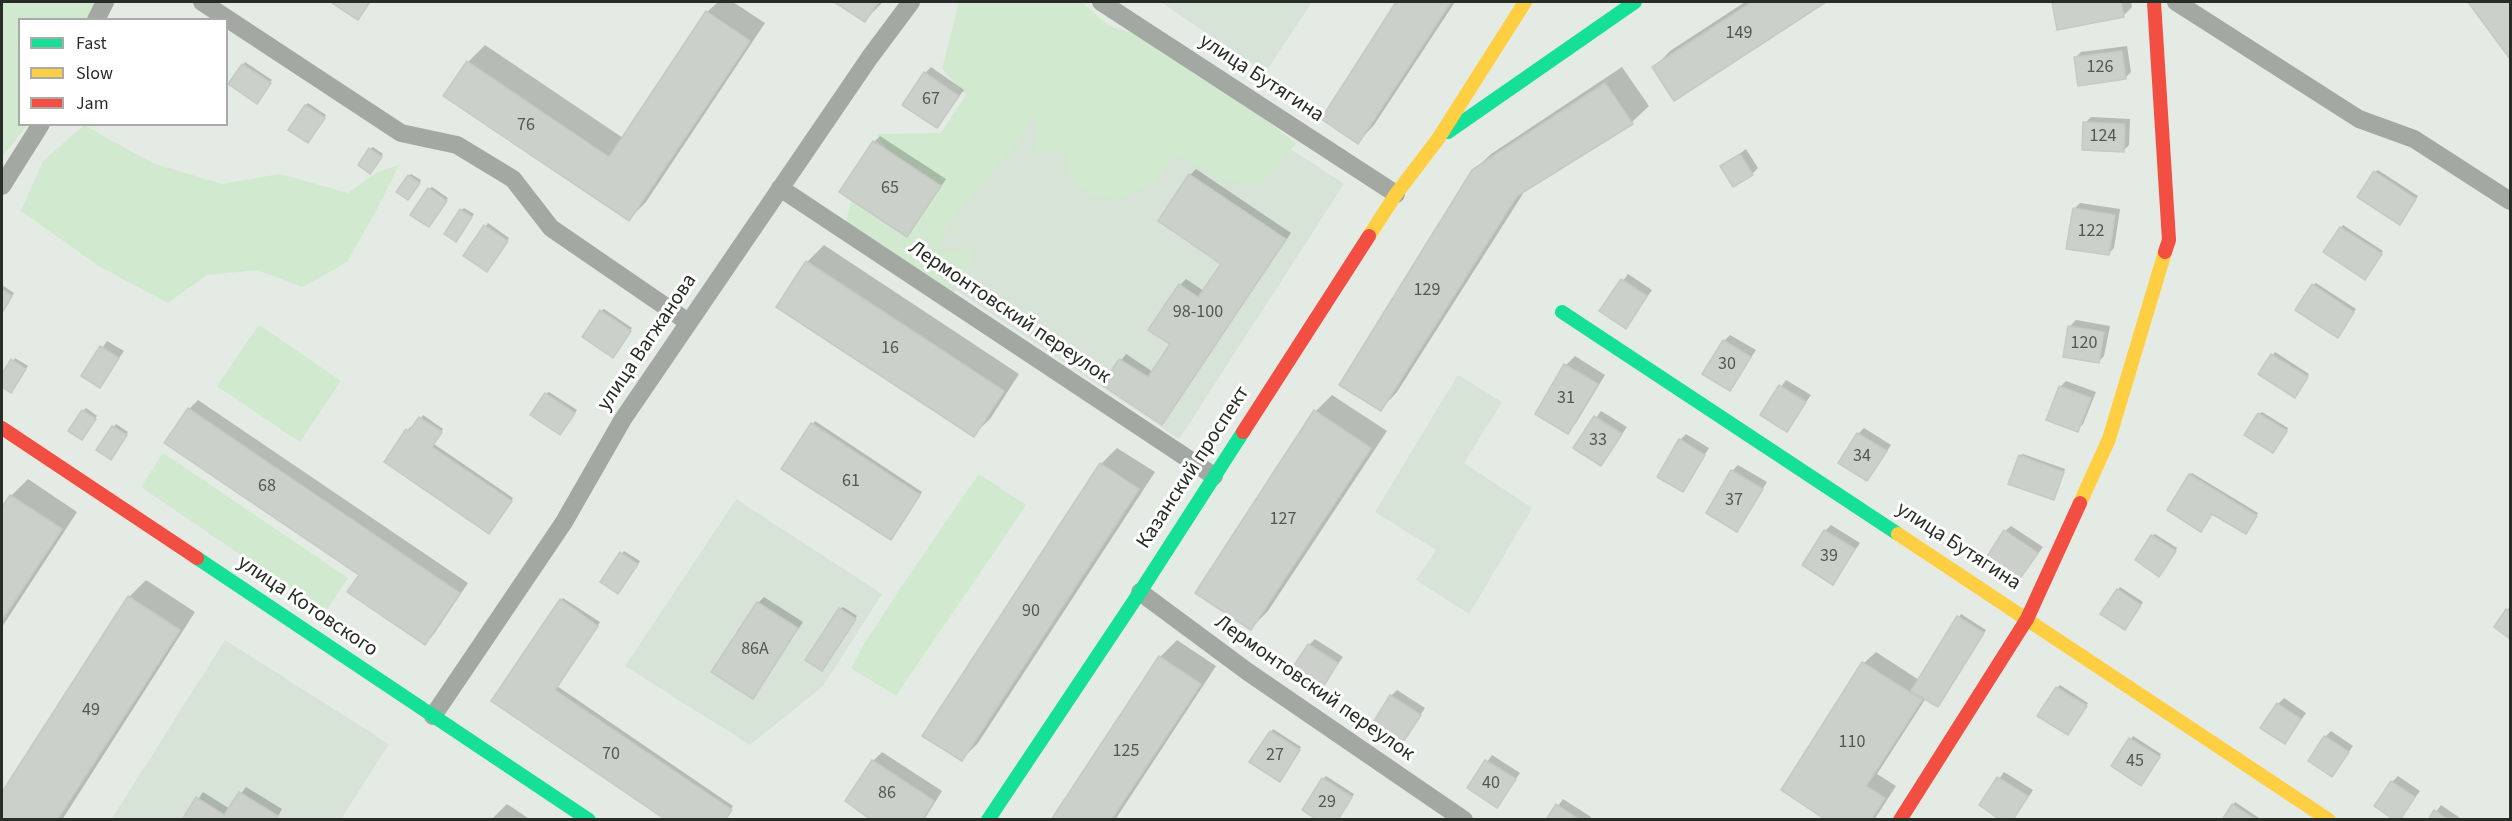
<!DOCTYPE html>
<html>
<head>
<meta charset="utf-8">
<style>
	body { margin:0 }
	#map { position:relative; width:2512px; height:821px; overflow:hidden; background:#e4eae4; font-family:"Source Sans 3",sans-serif }
	canvas { display:block }
	.frame { position:absolute; inset:0; border:3px solid #292d28; pointer-events:none }
	.legend { position:absolute; left:18px; top:18px; width:210px; height:108px; box-sizing:border-box; background:#fff; border:2px solid #a9aba9; margin:0; padding:8px 10px; list-style:none; font-size:18px; color:#292d28 }
	.legend li { display:flex; align-items:center; gap:12px; height:30px }
	.legend b { width:30px; border:2px solid #a9aba9 }
</style>
</head>
<body>
<div id="map">
<canvas width="2512" height="821"></canvas>
<div class="frame"></div>
<ul class="legend">
<li><b style="height:8px;background:#16e098"></b>Fast</li>
<li><b style="height:8px;background:#ffcf43"></b>Slow</li>
<li><b style="height:8px;background:#f24e42"></b>Jam</li>
</ul>
</div>
<script>
const context = document.querySelector('canvas').getContext('2d');
context.lineJoin = 'round';
function fillPath(path, color) { context.fillStyle = color; context.fill(path, 'evenodd'); }
const shape = rows => new Path2D(rows.map(r => 'M' + r).join(''));
function stroke(path, color, width, dash) { context.strokeStyle = color; context.lineWidth = width; context.lineCap = dash ? 'butt' : 'round'; context.setLineDash(dash || []); context.stroke(path); }
function write(font, color, halo, rows, align = 'center') {
  context.font = font + ' "Source Sans 3",sans-serif'; context.lineWidth = 6; context.setLineDash([]); context.textBaseline = 'middle'; context.strokeStyle = halo; context.fillStyle = color; for (const [text, x, y, turn = 0] of rows) {
    context.save(); context.translate(x, y); context.rotate((+turn || 0) * Math.PI / 180); context.textAlign = isNaN(turn) ? turn : align; if (halo) context.strokeText(text, 0, 0); context.fillText(text, 0, 0); context.restore();
  }
}
const built = shape([
	[1161,2,1312,2,1265,73],
	[1068,4,1344,184,1179,439,902,254],
	[1458,375,1502,402,1464,463,1532,508,1469,614,1416,580,1436,550,1375,512],
	[736,499,882,594,823,686,750,745,625,666],
	[225,640,389,744,341,819,111,820]
]);
const green = shape([
	[2,2,103,2,92,19,20,20,20,124,27,125,2,157],
	[959,2,1082,2,1109,26,1133,33,1253,111,1296,143,1281,164,1256,186,1220,179,1176,155,1155,182,1120,200,1089,194,1064,172,1068,153,1034,151,1038,124,1033,118,1014,147,978,187,940,237,942,252,973,248,966,278,950,297,845,226,850,204,878,179,892,157,876,134,941,133,966,95,942,69],
	[84,125,152,163,222,184,280,174,348,193,378,172,399,165,377,209,347,262,302,287,257,270,207,275,168,303,99,266,21,211,43,161],
	[259,325,341,381,300,442,217,386],
	[163,453,348,578,325,612,141,487],
	[979,474,1026,505,896,696,851,668,864,644,903,584]
]);
const shadow = shape([
	[718,2,733,2,765,23,646,202,629,219,468,62,485,45,623,138,707,12],
	[836,2,883,2,865,20],
	[1398,2,1455,2,1374,125,1358,142,1323,119],
	[1745,2,1823,2,1674,99,1654,68,1670,51],
	[2053,2,2131,2,2132,7,2123,16,2058,28],
	[2470,2,2510,2,2510,56],
	[2127,46,2131,72,2125,78,2075,58,2081,52],
	[245,62,272,80,259,99,243,65],
	[931,67,964,90,937,126,925,73],
	[1622,67,1649,106,1632,122,1526,189,1397,392,1381,409,1473,171,1491,154],
	[308,103,326,115,310,139,306,105],
	[2091,117,2130,119,2129,145,2123,151,2085,123],
	[880,136,946,179,907,235,874,142],
	[373,147,383,154,373,169,370,149],
	[1746,149,1758,168,1752,174,1722,167],
	[1196,169,1291,233,1162,423,1104,384,1126,354,1153,372,1172,344,1180,285,1186,279,1204,291,1223,263,1190,175],
	[2378,170,2418,196,2402,220,2375,172],
	[411,174,421,180,411,196,409,176],
	[432,187,448,198,431,223,429,189],
	[2080,203,2120,209,2114,248,2108,254,2074,209],
	[464,208,474,214,458,237,461,210],
	[488,223,509,238,490,268,465,256],
	[2343,225,2383,251,2367,275,2341,228],
	[824,245,1019,374,990,419,973,435,807,262],
	[1628,274,1652,290,1625,327,1602,311],
	[2316,283,2356,309,2340,333,2313,285],
	[2,285,14,293,2,312],
	[604,309,632,328,615,353,601,311],
	[2076,320,2110,326,2104,356,2098,362,2070,326],
	[1730,335,1756,350,1730,389,1724,341],
	[107,341,124,351,100,386,83,376],
	[2275,352,2309,374,2297,394,2260,374],
	[1575,356,1605,375,1576,423,1567,432,1566,365],
	[15,358,28,366,11,391,2,386,2,377],
	[1786,380,1811,395,1787,430,1762,414],
	[2066,381,2096,392,2083,424,2077,430,2060,387],
	[549,392,577,410,560,433,546,394],
	[1332,395,1387,431,1268,611,1251,628,1316,411],
	[198,400,468,583,434,634,425,643,361,574,189,409],
	[86,408,97,416,85,436,83,411],
	[1601,411,1627,427,1601,464,1575,448],
	[2262,412,2288,428,2276,449,2259,414],
	[423,415,443,429,434,444,513,498,492,530,386,462,408,430,410,427,413,429],
	[815,421,922,492,894,535,783,468],
	[116,424,128,432,114,456,98,450],
	[1864,428,1891,445,1867,480,1858,434],
	[1686,434,1709,448,1683,490,1680,440],
	[1117,448,1155,472,978,743,962,759,1101,464],
	[2023,454,2065,469,2053,499,2020,456],
	[1738,465,1767,482,1737,530,1732,471],
	[2192,473,2258,513,2248,530,2213,513,2190,475],
	[28,479,77,512,2,627,2,510,11,496],
	[1831,525,1860,543,1833,583,1825,531],
	[2011,526,2043,547,2019,579,2005,531],
	[2155,534,2177,548,2162,572,2152,536],
	[624,551,640,561,621,590,602,581],
	[146,580,195,612,62,820,2,820,2,795,129,597],
	[2120,587,2143,602,2127,626,2118,590],
	[764,597,803,622,753,697,758,603],
	[563,598,600,622,557,686,733,806,724,820,493,700],
	[2510,606,2510,637,2496,627],
	[843,607,857,616,824,667,840,609],
	[1961,614,1986,630,1940,703,1926,698,1877,774,1896,786,1874,820,1829,820,1864,663,1876,652,1919,680],
	[1315,639,1343,657,1319,690,1309,645],
	[1177,640,1216,666,1115,820,1052,820,1160,657],
	[2060,685,2088,703,2070,731,2057,688],
	[1397,690,1425,708,1402,742,1391,696],
	[2284,698,2306,713,2285,742,2278,704],
	[1273,729,1301,747,1282,777,1271,732],
	[2331,731,2353,746,2332,775,2325,737],
	[2133,736,2161,754,2144,781,2113,766],
	[882,752,942,791,924,820,873,820,873,761],
	[1492,755,1520,773,1497,806,1469,788],
	[2004,772,2033,790,2013,820,1981,805],
	[1326,776,1354,794,1337,820,1323,779],
	[2398,776,2420,791,2399,820,2392,782],
	[246,787,282,809,276,820,184,820,203,792,230,809],
	[1563,799,1591,817,1590,820,1548,820],
	[2235,802,2262,820,2223,820],
	[507,804,531,820,491,820],
	[2441,805,2463,820,2430,820]
]);
const building = shape([
	[333,2,370,2,358,20,332,3,333,2],
	[834,2,878,2,865,22,834,2],
	[1396,2,1451,2,1358,144,1321,119,1396,2],
	[1752,2,1826,2,1674,101,1652,67,1752,2],
	[2052,2,2121,2,2124,17,2057,30,2052,2],
	[2468,2,2510,2,2510,59,2468,2],
	[706,11,750,41,629,221,443,96,467,61,609,157,706,11],
	[2122,51,2126,79,2078,86,2074,57,2122,51],
	[242,64,271,83,257,104,228,84,242,64],
	[924,72,959,96,937,128,902,105,924,72],
	[1605,83,1633,124,1517,196,1381,411,1339,385,1472,170,1605,83],
	[305,105,325,118,308,143,288,130,305,105],
	[2083,122,2125,124,2124,152,2082,150,2083,122],
	[873,141,941,186,907,237,839,192,873,141],
	[369,148,382,157,370,174,358,165,369,148],
	[1740,154,1753,175,1733,187,1720,166,1740,154],
	[2374,171,2416,199,2400,225,2357,197,2374,171],
	[1189,174,1286,239,1162,425,1102,385,1119,359,1148,377,1170,344,1148,330,1179,284,1198,297,1221,264,1158,221,1189,174],
	[408,175,420,183,408,200,396,192,408,175],
	[428,188,447,201,429,227,410,215,428,188],
	[2073,208,2115,215,2109,255,2066,249,2073,208],
	[460,209,472,217,456,242,444,234,460,209],
	[484,225,508,241,487,272,463,256,484,225],
	[2340,227,2382,254,2365,280,2323,252,2340,227],
	[806,261,1004,391,974,437,776,307,806,261],
	[1621,279,1647,296,1626,329,1599,311,1621,279],
	[2312,284,2354,312,2338,338,2295,310,2312,284],
	[2,289,12,296,2,313,2,289],
	[600,310,631,331,613,358,582,337,600,310],
	[2068,326,2104,332,2099,363,2063,357,2068,326],
	[1723,340,1751,357,1730,391,1702,374,1723,340],
	[100,346,119,358,100,388,81,376,100,346],
	[2271,354,2308,377,2295,398,2258,374,2271,354],
	[11,359,26,369,11,393,2,387,2,374,11,359],
	[1564,364,1598,384,1568,434,1535,414,1564,364],
	[1779,385,1806,402,1787,432,1760,415,1779,385],
	[2059,386,2091,398,2078,432,2046,420,2059,386],
	[545,393,575,413,560,435,530,415,545,393],
	[188,408,460,593,425,645,347,592,359,575,164,443,188,408],
	[82,410,96,419,82,440,68,431,82,410],
	[1314,410,1371,448,1251,630,1195,593,1314,410],
	[2258,413,2287,431,2273,453,2244,435,2258,413],
	[1594,416,1622,434,1601,466,1573,448,1594,416],
	[419,417,442,432,432,447,512,501,489,534,384,462,406,429,409,431,419,417],
	[811,423,920,495,891,540,781,469,811,423],
	[112,426,127,435,111,460,96,450,112,426],
	[1857,433,1887,451,1867,481,1838,463,1857,433],
	[1679,439,1705,455,1683,492,1657,477,1679,439],
	[2019,455,2064,472,2054,500,2008,484,2019,455],
	[1100,463,1139,489,962,761,922,736,1100,463],
	[1731,470,1763,489,1737,532,1706,513,1731,470],
	[2189,474,2257,516,2246,534,2212,514,2201,532,2167,510,2189,474],
	[10,495,62,529,2,620,2,507,10,495],
	[1824,530,1855,549,1833,585,1802,565,1824,530],
	[2004,530,2038,553,2019,580,1986,558,2004,530],
	[2151,535,2176,551,2159,577,2135,560,2151,535],
	[620,552,638,564,618,594,600,582,620,552],
	[2117,589,2141,605,2125,630,2100,614,2117,589],
	[128,596,180,630,57,820,2,820,2,792,128,596],
	[560,599,598,626,555,690,732,810,725,820,666,820,491,701,560,599],
	[757,602,798,628,753,699,711,672,757,602],
	[839,608,856,619,822,671,805,660,839,608],
	[2506,609,2510,612,2510,639,2494,627,2506,609],
	[1957,616,1984,633,1938,707,1911,691,1957,616],
	[1308,644,1338,663,1320,692,1289,673,1308,644],
	[1159,656,1201,684,1111,820,1051,820,1159,656],
	[1862,662,1922,700,1866,786,1885,798,1871,820,1826,820,1781,790,1862,662],
	[2056,687,2087,706,2068,735,2037,716,2056,687],
	[1390,695,1421,715,1402,744,1372,724,1390,695],
	[2277,703,2301,719,2285,744,2260,728,2277,703],
	[1270,731,1300,750,1280,782,1249,762,1270,731],
	[2324,736,2349,752,2332,777,2308,761,2324,736],
	[2129,738,2160,757,2141,786,2111,766,2129,738],
	[872,760,934,801,922,820,871,820,845,801,872,760],
	[1485,760,1516,779,1497,808,1467,788,1485,760],
	[1997,777,2028,796,2013,820,2000,820,1979,805,1997,777],
	[1322,778,1352,797,1338,820,1318,820,1302,810,1322,778],
	[2391,781,2415,797,2400,820,2394,820,2374,806,2391,781],
	[239,792,278,816,275,820,182,820,196,797,224,815,239,792],
	[1556,804,1580,820,1546,820,1556,804],
	[2232,804,2256,820,2222,820,2232,804],
	[2434,810,2449,820,2428,820,2434,810]
]);
const street = shape([
	[202,2,401,133,457,145,513,179,551,228,688,322],
	[1101,2,1396,194],
	[2176,2,2359,119,2414,139,2510,201],
	[96,20,105,2],
	[2,186,41,124],
	[780,188,1214,476],
	[1140,592,1248,672,1464,820],
	[433,716,564,522,623,419,870,57,911,2]
]);
const fast = shape([
	[1448,132,1635,2],
	[1562,312,1898,534],
	[197,558,589,820],
	[988,820,1140,592,1243,432]
]);
const slow = shape([
	[1369,236,1396,194,1438,139,1525,2],
	[2080,503,2109,439,2165,252],
	[1898,534,2329,820]
]);
const jam = shape([
	[2154,2,2169,240,2165,252],
	[2,428,197,558],
	[1243,432,1369,236],
	[1900,820,2027,619,2080,503]
]);
const numberNames = [
	["149",1739,34],
	["126",2100,68],
	["67",931,100],
	["76",526,126],
	["124",2103,137],
	["65",890,189],
	["122",2091,232],
	["129",1427,291],
	["98-100",1198,313],
	["120",2084,344],
	["16",890,349],
	["30",1727,365],
	["31",1566,399],
	["33",1598,441],
	["34",1862,457],
	["61",851,482],
	["68",267,487],
	["37",1734,501],
	["127",1283,520],
	["39",1829,557],
	["90",1031,612],
	["86А",755,650],
	["49",91,711],
	["110",1852,743],
	["125",1126,752],
	["70",611,755],
	["27",1275,756],
	["45",2135,762],
	["40",1491,784],
	["86",887,794],
	["29",1327,803]
];
const streetNames = [
	["улица Бутягина",1261,79,33],
	["Лермонтовский переулок",1009,313,34],
	["улица Вагжанова",648,343,-56],
	["Казанский проспект",1194,468,-57],
	["улица Бутягина",1958,547,33],
	["улица Котовского",307,607,34],
	["Лермонтовский переулок",1314,689,35]
];
fillPath(built, '#d7e3d6');
fillPath(green, '#d0e9cf');
fillPath(shadow, '#0003');
fillPath(building, '#cbd0cb');
stroke(building, '#c5cac5', 1.5);
stroke(street, '#a3a9a2', 18);
stroke(fast, '#16e098', 14);
stroke(slow, '#ffcf43', 14);
stroke(jam, '#f24e42', 14);
write('18px', '#535852', null, numberNames);
write('21px', '#292d28', '#fff', streetNames);
</script>
</body>
</html>
